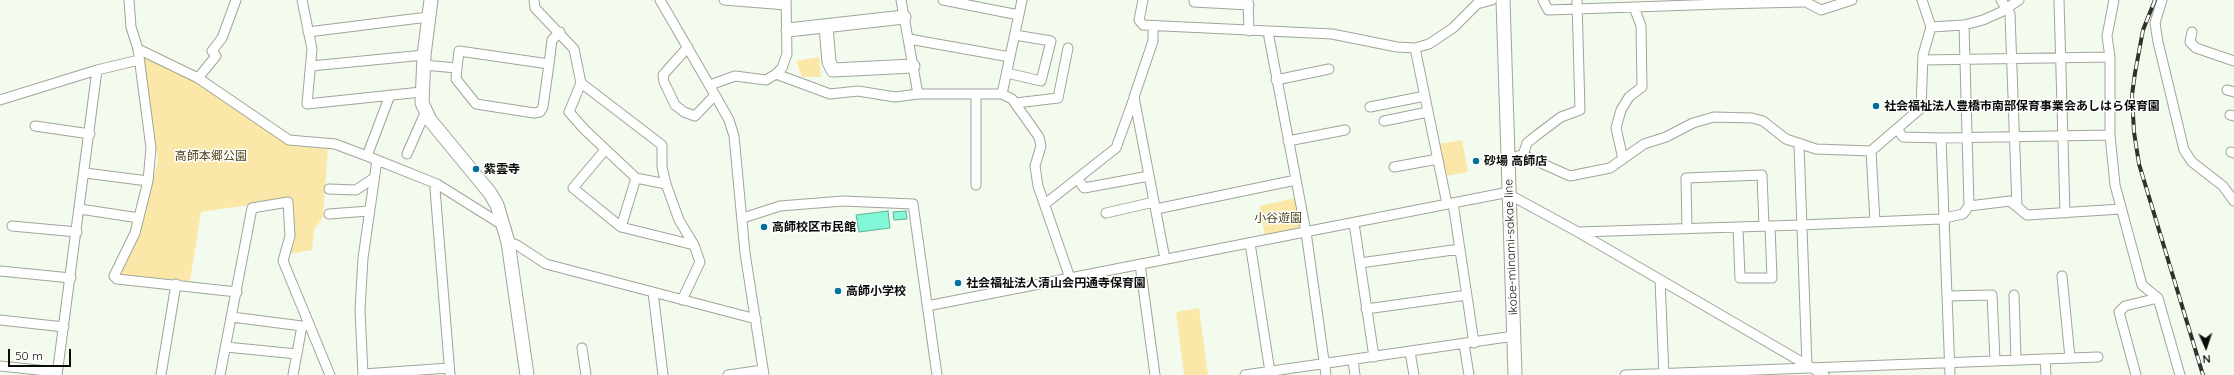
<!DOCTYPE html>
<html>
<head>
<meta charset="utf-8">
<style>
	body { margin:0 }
	#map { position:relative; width:2234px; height:375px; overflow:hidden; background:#f2fbed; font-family:Quicksand,sans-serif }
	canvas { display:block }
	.north { position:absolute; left:2186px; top:327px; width:40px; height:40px; -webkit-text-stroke:3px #fff; paint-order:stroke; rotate:177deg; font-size:11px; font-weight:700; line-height:16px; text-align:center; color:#0a0c08 }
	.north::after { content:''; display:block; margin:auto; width:14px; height:18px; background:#0a0c08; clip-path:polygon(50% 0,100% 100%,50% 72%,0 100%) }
	.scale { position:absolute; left:8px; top:349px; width:63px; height:18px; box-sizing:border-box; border:2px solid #0a0c08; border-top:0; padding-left:5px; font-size:12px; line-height:14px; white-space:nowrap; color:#0a0c08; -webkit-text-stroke:3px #fff; paint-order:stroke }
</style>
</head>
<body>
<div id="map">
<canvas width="2234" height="375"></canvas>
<div class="north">N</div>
<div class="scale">50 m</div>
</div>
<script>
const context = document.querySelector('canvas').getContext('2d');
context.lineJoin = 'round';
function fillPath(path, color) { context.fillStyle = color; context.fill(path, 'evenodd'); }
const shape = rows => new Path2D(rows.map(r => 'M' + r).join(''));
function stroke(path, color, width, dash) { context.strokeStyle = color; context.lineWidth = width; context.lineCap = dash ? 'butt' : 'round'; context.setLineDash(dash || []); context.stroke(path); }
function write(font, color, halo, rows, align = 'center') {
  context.font = font + ' Quicksand,"Noto Sans JP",sans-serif'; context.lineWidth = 3; context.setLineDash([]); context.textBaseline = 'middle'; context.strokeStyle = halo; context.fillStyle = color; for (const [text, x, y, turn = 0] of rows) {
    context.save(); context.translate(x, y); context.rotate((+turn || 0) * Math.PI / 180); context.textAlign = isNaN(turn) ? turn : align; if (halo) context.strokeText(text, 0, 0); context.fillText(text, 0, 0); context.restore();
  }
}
const green = shape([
	[146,56,196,80,295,146,328,147,323,217,314,230,312,250,288,254,293,237,291,199,201,212,190,281,122,275,121,270,139,236,158,160,144,58],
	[819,57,821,77,802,77,796,61],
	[1462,140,1468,172,1446,176,1439,144],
	[1296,198,1301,230,1265,236,1259,206],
	[1199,308,1208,375,1184,375,1176,312]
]);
const water = shape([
	[888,211,890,228,859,232,856,215,888,211],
	[906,211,907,219,894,220,893,212,906,211]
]);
const street = shape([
	[129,0,131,27,138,49,198,78,289,140,335,144,367,156,437,184,504,226],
	[302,0,312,49,307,104,421,92],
	[534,0,535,8,574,49,581,83,662,145,662,167,666,184,679,220,694,245,700,262,682,300],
	[660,0,715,95,729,120,734,136,745,253,764,375],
	[724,0,786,5],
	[786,0,787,54,782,68,776,74,830,94,858,91,895,97,918,94],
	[901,0,918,94,1002,94,1012,99,1039,137,1041,146,1035,166,1038,186,1070,278],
	[943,0,1019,15],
	[1143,0,1139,20,1143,25,1332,34,1397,47,1415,48,1429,44,1453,28,1477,4,1492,0],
	[1248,0,1249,31],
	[1543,0,1548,10,1721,4,1720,0],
	[1802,0,1821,10,1852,0],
	[1922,0,1931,27],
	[2001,0,2010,14,2017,207],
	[2059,0,2065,213],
	[2114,0,2107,36,2110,57,2110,135,2115,185,2142,285,2158,298,2125,306,2119,312,2136,375],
	[2162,0,2155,23,2158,42,2184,150,2192,162,2223,186,2234,201],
	[1194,2,1249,5],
	[1721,4,1803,2],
	[1964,25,1969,206],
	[1153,26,1153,41,1134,97,1165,259],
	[308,32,428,17],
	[1268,32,1306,232,1326,375],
	[2192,32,2190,42,2196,48,2234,61],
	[909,39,1010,57],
	[688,47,663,75,664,82,675,105,684,112,695,116,715,95],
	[1415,48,1447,204],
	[138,49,151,148,148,181,135,233,114,276,117,279,237,292],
	[1923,60,2110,57],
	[549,64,552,40,560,32],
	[423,65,457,68,459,51,549,64,543,107,540,112,534,113,476,104,456,79,457,68],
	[311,66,424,55],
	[97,70,139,60],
	[1007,73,1041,81,1051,41,1015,35],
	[198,78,216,56,212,51,222,38,236,0],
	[1276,80,1329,69],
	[581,83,569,112,584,129,636,178,666,184],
	[710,85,735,76,766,80,776,74],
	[2227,90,2234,92],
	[976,94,976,185],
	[1002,94,1022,0],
	[0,100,97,70,57,375],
	[1016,103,1058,98,1068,48],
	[1370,107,1425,96],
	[2230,115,2234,116],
	[1384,121,1428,112],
	[35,126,90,134],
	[1897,129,1903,137,1941,138,2110,135],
	[1941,138,1950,375],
	[1288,141,1345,130],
	[1799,145,1807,366],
	[605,150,573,188,621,227,694,245],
	[1871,151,1875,222],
	[2231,152,2234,153],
	[407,154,425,113],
	[1523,155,1527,143,1537,135,1561,117,1580,110,1577,0],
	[367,156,390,95],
	[1509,158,1523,155,1570,176,1610,168,1644,144,1666,137,1693,123,1714,117,1752,118,1763,121,1786,139,1816,149,1871,151,1921,108,1923,55,1931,27,1964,25,1983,20,2001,12,2019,0],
	[1623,159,1616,128,1621,110,1629,97,1642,87,1641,26,1634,7],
	[1394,167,1438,159],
	[85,173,148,181],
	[1078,179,1084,188,1149,176],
	[437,184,435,189,450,375],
	[329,189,356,190,374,178],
	[1510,195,1578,232,1824,375],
	[1453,203,1474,343],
	[1045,204,1116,148,1134,98],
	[80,209,139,218],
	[1156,209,1296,180],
	[1106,213,1154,202],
	[329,214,369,211],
	[743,218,780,206,843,201,913,204,937,375],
	[1354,223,1374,357],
	[12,226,77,232],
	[621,227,636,178],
	[1738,227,1740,278,1772,278,1770,226],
	[1687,229,1686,178,1762,175,1764,226],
	[1578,232,1801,225,1940,219,1963,214,1969,206,2010,201,2027,215,2121,209],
	[508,242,517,245,546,264,756,319],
	[1250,243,1270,372],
	[1360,263,1460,249],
	[1140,264,1155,375],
	[0,271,71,278],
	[2062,276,2070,358],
	[1660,280,1664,375],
	[653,292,663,375],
	[2014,295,2016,360],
	[1947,296,1992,295,1995,360],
	[2158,298,2180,375],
	[927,306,1509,192],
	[1366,309,1467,295],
	[232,317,302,326],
	[0,320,64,327],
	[309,324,330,375],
	[1464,344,1469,375],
	[226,347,297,354],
	[582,348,586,375],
	[1410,352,1414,375],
	[2045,359,2046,375],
	[1353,360,1355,375],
	[0,366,57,372],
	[363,374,449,368],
	[161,375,176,284],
	[220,375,252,208,288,202,290,236,283,261,309,324,302,326,293,375],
	[363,375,360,310,363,258,377,160],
	[728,375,763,370],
	[1245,375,1514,336],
	[1625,375,2098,357]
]);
const secondary = shape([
	[431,0,424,55,422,103,430,120,490,193,497,205,508,242,527,375],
	[1503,0,1515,375],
	[826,26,829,62,833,70,913,66],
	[788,30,904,17]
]);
const rail = shape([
	[2155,0,2143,30,2135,73,2132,95,2134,132,2139,164,2203,375]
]);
const markers = [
	[1876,106,4,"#01719c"],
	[1476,161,4,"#01719c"],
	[476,169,4,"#01719c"],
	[764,227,4,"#01719c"],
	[958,283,4,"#01719c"],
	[838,291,4,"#01719c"]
];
const poiNames = [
	["社会福祉法人豊橋市南部保育事業会あしはら保育園",1884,106],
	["砂場 高師店",1484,161],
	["紫雲寺",484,169],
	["高師校区市民館",772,227],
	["社会福祉法人清山会円通寺保育園",966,283],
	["高師小学校",846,291]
];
const parkNames = [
	["高師本郷公園",211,156],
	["小谷遊園",1278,218]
];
const streetNames = [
	["ikobe-minami-sakae line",1511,247,-92]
];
fillPath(green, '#fbe8a9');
fillPath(water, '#83f8d8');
stroke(water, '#5fb19a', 1);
stroke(street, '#9ea69a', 11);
stroke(secondary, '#9ea69a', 15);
stroke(street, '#fff', 9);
stroke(secondary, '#fff', 13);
stroke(rail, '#2f332d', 4);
stroke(rail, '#fff', 2.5, [8]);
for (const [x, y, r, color] of markers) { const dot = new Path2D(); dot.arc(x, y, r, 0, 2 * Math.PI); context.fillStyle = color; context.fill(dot); stroke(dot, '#fff', 1.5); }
write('bold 12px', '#0a0c08', '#fff', poiNames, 'left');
write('12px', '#50451d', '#fff', parkNames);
write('12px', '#0a0c08', '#fff', streetNames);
</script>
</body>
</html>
